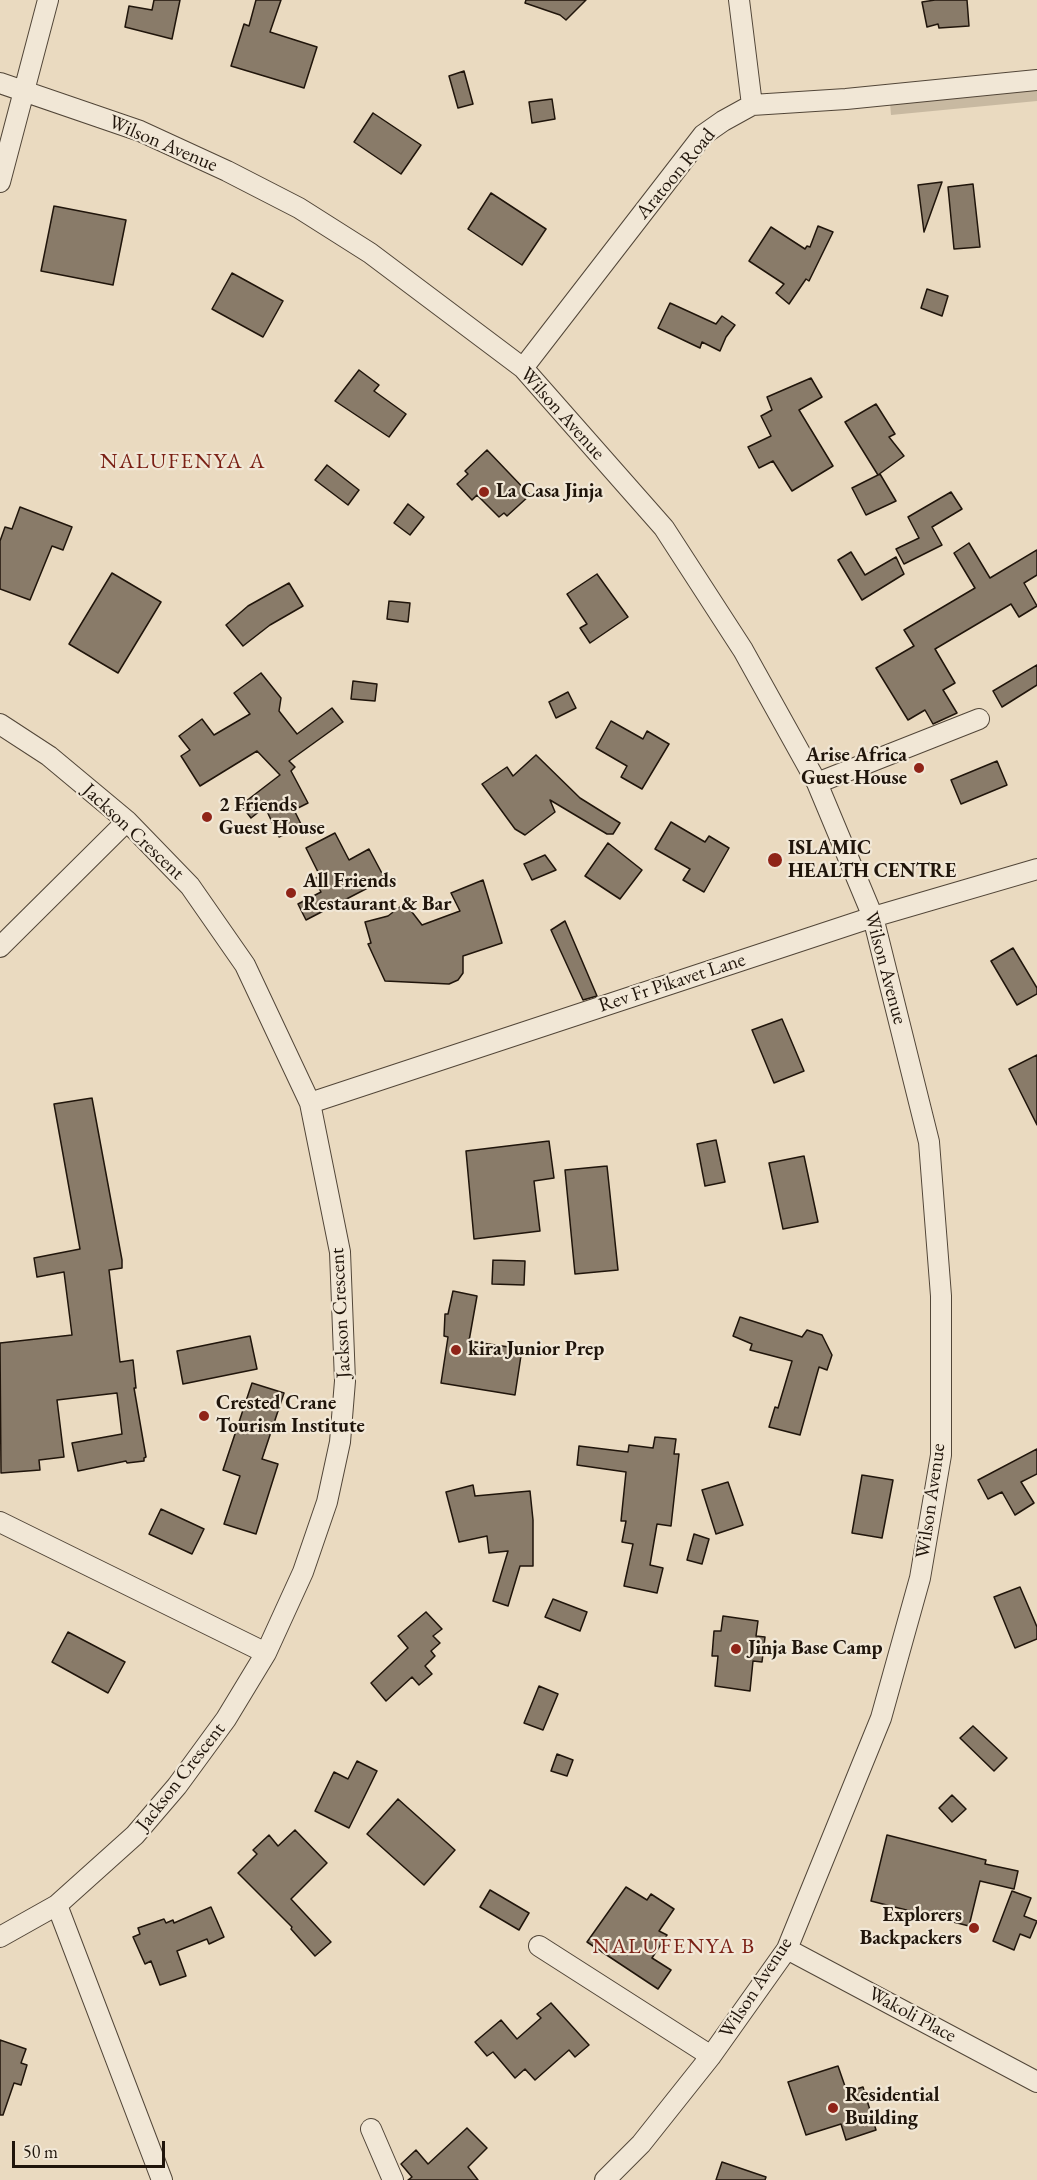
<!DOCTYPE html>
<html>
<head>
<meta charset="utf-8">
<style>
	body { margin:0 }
	#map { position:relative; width:1037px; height:2180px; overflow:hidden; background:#eadac0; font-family:"EB Garamond",serif }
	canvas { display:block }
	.scale { position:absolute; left:12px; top:2141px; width:153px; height:27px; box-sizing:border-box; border:3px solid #20150b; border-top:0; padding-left:8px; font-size:18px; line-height:21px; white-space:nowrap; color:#20150b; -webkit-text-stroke:4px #f1e7d6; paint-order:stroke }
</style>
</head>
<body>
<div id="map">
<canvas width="1037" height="2180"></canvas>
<div class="scale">50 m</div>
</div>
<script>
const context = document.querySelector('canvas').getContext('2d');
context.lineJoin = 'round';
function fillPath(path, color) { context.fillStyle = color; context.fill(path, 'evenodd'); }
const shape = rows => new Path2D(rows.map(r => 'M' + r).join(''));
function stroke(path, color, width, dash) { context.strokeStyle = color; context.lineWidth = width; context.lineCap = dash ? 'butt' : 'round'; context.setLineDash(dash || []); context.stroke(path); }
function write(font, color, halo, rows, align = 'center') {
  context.font = font + ' "EB Garamond",serif'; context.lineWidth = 4.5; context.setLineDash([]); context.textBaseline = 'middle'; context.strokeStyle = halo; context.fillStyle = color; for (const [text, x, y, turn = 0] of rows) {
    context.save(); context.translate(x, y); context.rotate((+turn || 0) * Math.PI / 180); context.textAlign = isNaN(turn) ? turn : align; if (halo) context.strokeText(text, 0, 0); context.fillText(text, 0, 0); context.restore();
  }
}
const green = shape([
	[1037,89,1037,101,891,115,890,103]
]);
const building = shape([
	[154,0,180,0,172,39,125,27,129,6,152,10,154,0],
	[256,0,281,0,270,32,317,47,304,88,231,66,244,24,249,26,256,0],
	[526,0,586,0,566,20,560,15,525,3,526,0],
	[935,0,967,0,969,26,939,28,938,24,927,27,922,2,935,0],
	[464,71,473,104,458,108,449,76,464,71],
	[552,99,555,119,532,123,529,102,552,99],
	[373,113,421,145,401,174,354,142,373,113],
	[942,182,924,232,918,185,942,182],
	[973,184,980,247,954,249,948,187,973,184],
	[491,193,546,229,522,265,468,229,491,193],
	[54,206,126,220,113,285,41,271,54,206],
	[818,226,833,232,809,281,806,279,789,304,776,293,784,284,749,261,771,227,805,249,807,246,810,247,818,226],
	[232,273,283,301,263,337,212,309,232,273],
	[927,289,948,296,942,316,921,308,927,289],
	[670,303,716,324,722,316,735,325,726,337,720,351,702,342,700,348,658,328,670,303],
	[359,370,379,385,374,391,406,414,389,437,335,401,359,370],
	[811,378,822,397,799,410,833,466,792,491,773,461,759,468,748,447,771,436,761,416,772,410,767,397,811,378],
	[876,404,895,434,889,437,904,456,878,475,845,422,876,404],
	[487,450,530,495,507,516,504,513,499,517,477,495,472,500,457,484,468,474,465,471,487,450],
	[327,465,359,490,348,505,315,480,327,465],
	[880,474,896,501,866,515,852,488,880,474],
	[951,492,962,509,932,527,942,545,904,564,896,549,919,538,908,517,951,492],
	[408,504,424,517,410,535,394,523,408,504],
	[20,507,72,527,63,550,52,546,30,600,0,589,0,541,5,527,12,529,20,507],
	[969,543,990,578,1037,550,1037,575,1024,583,1037,606,1019,617,1011,604,935,649,955,683,943,690,957,713,933,724,925,710,908,720,876,668,914,646,904,630,975,588,954,553,969,543],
	[851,552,865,575,896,557,904,574,862,600,838,560,851,552],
	[112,573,161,602,118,673,69,644,112,573],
	[597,574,628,617,590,643,580,628,587,624,567,594,597,574],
	[289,583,303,606,270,625,243,646,226,625,248,606,289,583],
	[389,601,410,603,408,622,387,619,389,601],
	[1037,665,1037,685,1002,707,993,691,1037,665],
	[261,673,281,698,279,711,297,734,332,708,343,722,289,761,295,767,291,771,308,803,294,810,302,826,279,837,265,807,251,818,241,805,280,775,257,751,200,786,181,756,190,750,179,736,202,719,214,735,250,714,234,693,261,673],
	[353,681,377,684,375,701,351,699,353,681],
	[568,692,576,708,556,718,549,702,568,692],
	[611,721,643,739,647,731,669,744,642,789,621,777,627,766,596,748,611,721],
	[536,755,580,798,620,823,613,834,607,834,550,800,555,812,525,835,515,829,482,784,507,767,513,776,536,755],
	[997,761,1007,785,961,804,951,780,997,761],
	[671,822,705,842,709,836,729,848,704,892,683,880,690,869,655,849,671,822],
	[335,833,349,860,369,849,385,879,306,920,298,904,321,892,314,879,320,876,306,848,335,833],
	[608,843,642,870,620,899,585,876,608,843],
	[545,855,556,870,532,880,524,864,545,855],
	[483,880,502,943,463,956,463,973,458,980,449,984,385,981,368,944,371,943,365,922,388,916,405,903,422,925,460,911,451,893,483,880],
	[565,921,597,996,583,1000,551,930,565,921],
	[1013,948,1037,988,1037,994,1017,1005,991,961,1013,948],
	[782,1019,804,1071,774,1083,752,1030,782,1019],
	[1037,1055,1037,1125,1009,1069,1037,1055],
	[92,1098,122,1260,122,1268,109,1270,120,1362,133,1360,136,1388,134,1388,146,1457,144,1458,144,1461,127,1463,126,1461,78,1471,72,1443,122,1434,117,1393,57,1400,64,1457,39,1460,40,1470,1,1473,0,1343,72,1335,64,1272,37,1277,34,1258,80,1249,54,1104,92,1098],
	[716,1140,725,1182,705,1186,697,1144,716,1140],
	[549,1141,554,1178,534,1181,540,1231,474,1239,466,1151,549,1141],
	[804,1156,818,1222,783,1229,769,1163,804,1156],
	[607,1166,618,1270,575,1274,565,1170,607,1166],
	[493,1260,525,1261,524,1285,492,1284,493,1260],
	[453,1291,477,1296,469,1341,522,1349,515,1395,441,1383,448,1337,444,1336,445,1314,448,1314,453,1291],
	[740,1317,802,1337,807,1330,822,1335,832,1355,827,1370,819,1367,800,1435,769,1427,775,1407,778,1408,792,1361,750,1350,752,1344,733,1336,740,1317],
	[250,1336,257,1369,183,1384,177,1351,250,1336],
	[252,1383,284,1393,262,1459,278,1464,256,1534,224,1524,240,1476,223,1470,252,1383],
	[655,1437,676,1439,674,1454,679,1454,671,1526,657,1524,650,1565,663,1568,657,1593,624,1586,633,1544,622,1542,626,1521,621,1521,626,1472,577,1465,579,1446,628,1452,629,1445,653,1448,655,1437],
	[1037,1449,1037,1474,1021,1482,1034,1503,1015,1515,1002,1492,988,1499,978,1480,1037,1449],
	[862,1475,893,1480,882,1538,852,1533,862,1475],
	[728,1482,743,1525,716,1534,702,1490,728,1482],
	[473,1485,475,1496,530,1491,533,1520,533,1566,520,1566,508,1606,493,1601,508,1551,489,1553,487,1536,459,1542,446,1492,473,1485],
	[161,1509,204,1529,192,1554,149,1534,161,1509],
	[694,1534,709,1539,702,1564,687,1560,694,1534],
	[1020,1587,1037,1627,1037,1639,1015,1648,994,1597,1020,1587],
	[553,1599,587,1612,580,1631,545,1617,553,1599],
	[426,1612,442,1629,433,1636,440,1643,431,1651,435,1656,425,1666,432,1674,419,1685,412,1677,386,1701,371,1683,408,1648,398,1636,426,1612],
	[723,1616,758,1621,756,1636,765,1637,762,1662,753,1661,750,1691,715,1686,718,1656,712,1656,714,1631,721,1631,723,1616],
	[68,1632,125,1662,108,1693,52,1662,68,1632],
	[539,1686,558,1694,543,1730,524,1723,539,1686],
	[973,1726,1007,1758,994,1771,960,1738,973,1726],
	[557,1754,573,1760,567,1776,551,1771,557,1754],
	[357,1761,377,1771,349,1828,315,1811,334,1772,348,1779,357,1761],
	[952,1795,966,1809,952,1822,939,1808,952,1795],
	[398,1799,455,1850,424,1885,367,1834,398,1799],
	[295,1830,327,1863,291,1899,331,1942,315,1956,291,1929,292,1927,238,1873,257,1854,253,1850,269,1835,278,1846,295,1830],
	[887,1835,986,1860,985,1864,1018,1871,1014,1889,980,1881,969,1926,871,1901,887,1835],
	[626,1887,647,1900,651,1894,674,1909,659,1931,667,1935,652,1958,671,1970,658,1989,587,1942,626,1887],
	[490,1890,529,1913,519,1930,480,1907,490,1890],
	[1012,1891,1031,1898,1024,1916,1037,1921,1030,1938,1020,1934,1014,1950,993,1941,1012,1891],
	[211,1907,224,1937,209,1944,207,1939,177,1951,186,1976,160,1985,151,1961,145,1964,133,1937,140,1934,138,1928,164,1919,166,1923,173,1920,174,1923,211,1907],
	[551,2003,589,2045,575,2057,569,2050,535,2080,525,2069,515,2078,493,2052,487,2056,475,2042,501,2020,517,2039,541,2018,537,2014,551,2003],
	[0,2040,26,2049,21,2063,27,2065,21,2085,14,2083,3,2115,0,2115,0,2040],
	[838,2066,847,2092,863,2087,876,2130,846,2140,841,2124,806,2135,788,2082,838,2066],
	[467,2128,487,2148,468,2167,478,2180,408,2180,412,2177,401,2164,416,2150,428,2164,467,2128],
	[722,2162,766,2177,765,2180,716,2180,722,2162]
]);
const street = shape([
	[739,0,752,105],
	[0,83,140,131,227,171,299,208,370,253,523,368,664,528,743,650,817,783,873,917,929,1142,941,1296,941,1455,920,1578,881,1718,787,1949,711,2056,641,2144,605,2180],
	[0,182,48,0],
	[523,368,703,135,723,121,752,105,846,99,1037,80],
	[0,724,49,756,127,821,190,886,245,965,310,1103,340,1252,345,1381,340,1442,327,1502,303,1572,266,1653,226,1719,177,1786,135,1835,57,1905,0,1937],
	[817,783,979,719],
	[0,947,127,821],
	[310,1103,873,917,1037,869],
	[0,1522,266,1653],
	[57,1905,162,2180],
	[539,1946,711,2056],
	[787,1949,1037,2082],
	[371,2129,393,2180]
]);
const markers = [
	[484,492,6,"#8f2418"],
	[919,768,6,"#8f2418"],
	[207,817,6,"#8f2418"],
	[775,860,8,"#8f2418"],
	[291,893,6,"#8f2418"],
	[456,1350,6,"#8f2418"],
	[204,1416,6,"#8f2418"],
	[736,1649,6,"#8f2418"],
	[974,1928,6,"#8f2418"],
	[833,2108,6,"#8f2418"]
];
const streetNames = [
	["Wilson Avenue",163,144,23],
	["Aratoon Road",676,174,-50],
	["Wilson Avenue",562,414,48],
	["Jackson Crescent",133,832,43],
	["Wilson Avenue",885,968,75],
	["Rev Fr Pikavet Lane",672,983,-18],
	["Jackson Crescent",341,1313,-93],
	["Wilson Avenue",931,1501,-82],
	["Jackson Crescent",181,1777,-52],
	["Wilson Avenue",756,1988,-57],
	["Wakoli Place",912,2015,28]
];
const poiNames = [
	["La Casa Jinja",496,492],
	["Arise Africa",907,756,"right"],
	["Guest House",907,779,"right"],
	["2 Friends",219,806],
	["Guest House",219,829],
	["ISLAMIC",788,849],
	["HEALTH CENTRE",788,872],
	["All Friends",303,882],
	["Restaurant & Bar",303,905],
	["kira Junior Prep",468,1350],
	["Crested Crane",216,1404],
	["Tourism Institute",216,1427],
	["Jinja Base Camp",748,1649],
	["Explorers",962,1916,"right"],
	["Backpackers",962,1939,"right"],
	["Residential",845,2096],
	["Building",845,2119]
];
const quarterNames = [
	["NALUFENYA A",183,462],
	["NALUFENYA B",674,1947]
];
fillPath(green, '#c8b9a1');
fillPath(building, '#897b69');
stroke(building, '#20150b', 1.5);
stroke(street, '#524638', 22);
stroke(street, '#f1e7d6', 20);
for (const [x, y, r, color] of markers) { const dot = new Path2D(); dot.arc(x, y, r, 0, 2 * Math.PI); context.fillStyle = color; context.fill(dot); stroke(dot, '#f1e7d6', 2); }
write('20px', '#20150b', '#f1e7d6', streetNames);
write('bold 20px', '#20150b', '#f1e7d6', poiNames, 'left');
context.letterSpacing = '1.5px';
write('22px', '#7a1f14', '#f1e7d6', quarterNames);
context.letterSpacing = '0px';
</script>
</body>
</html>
